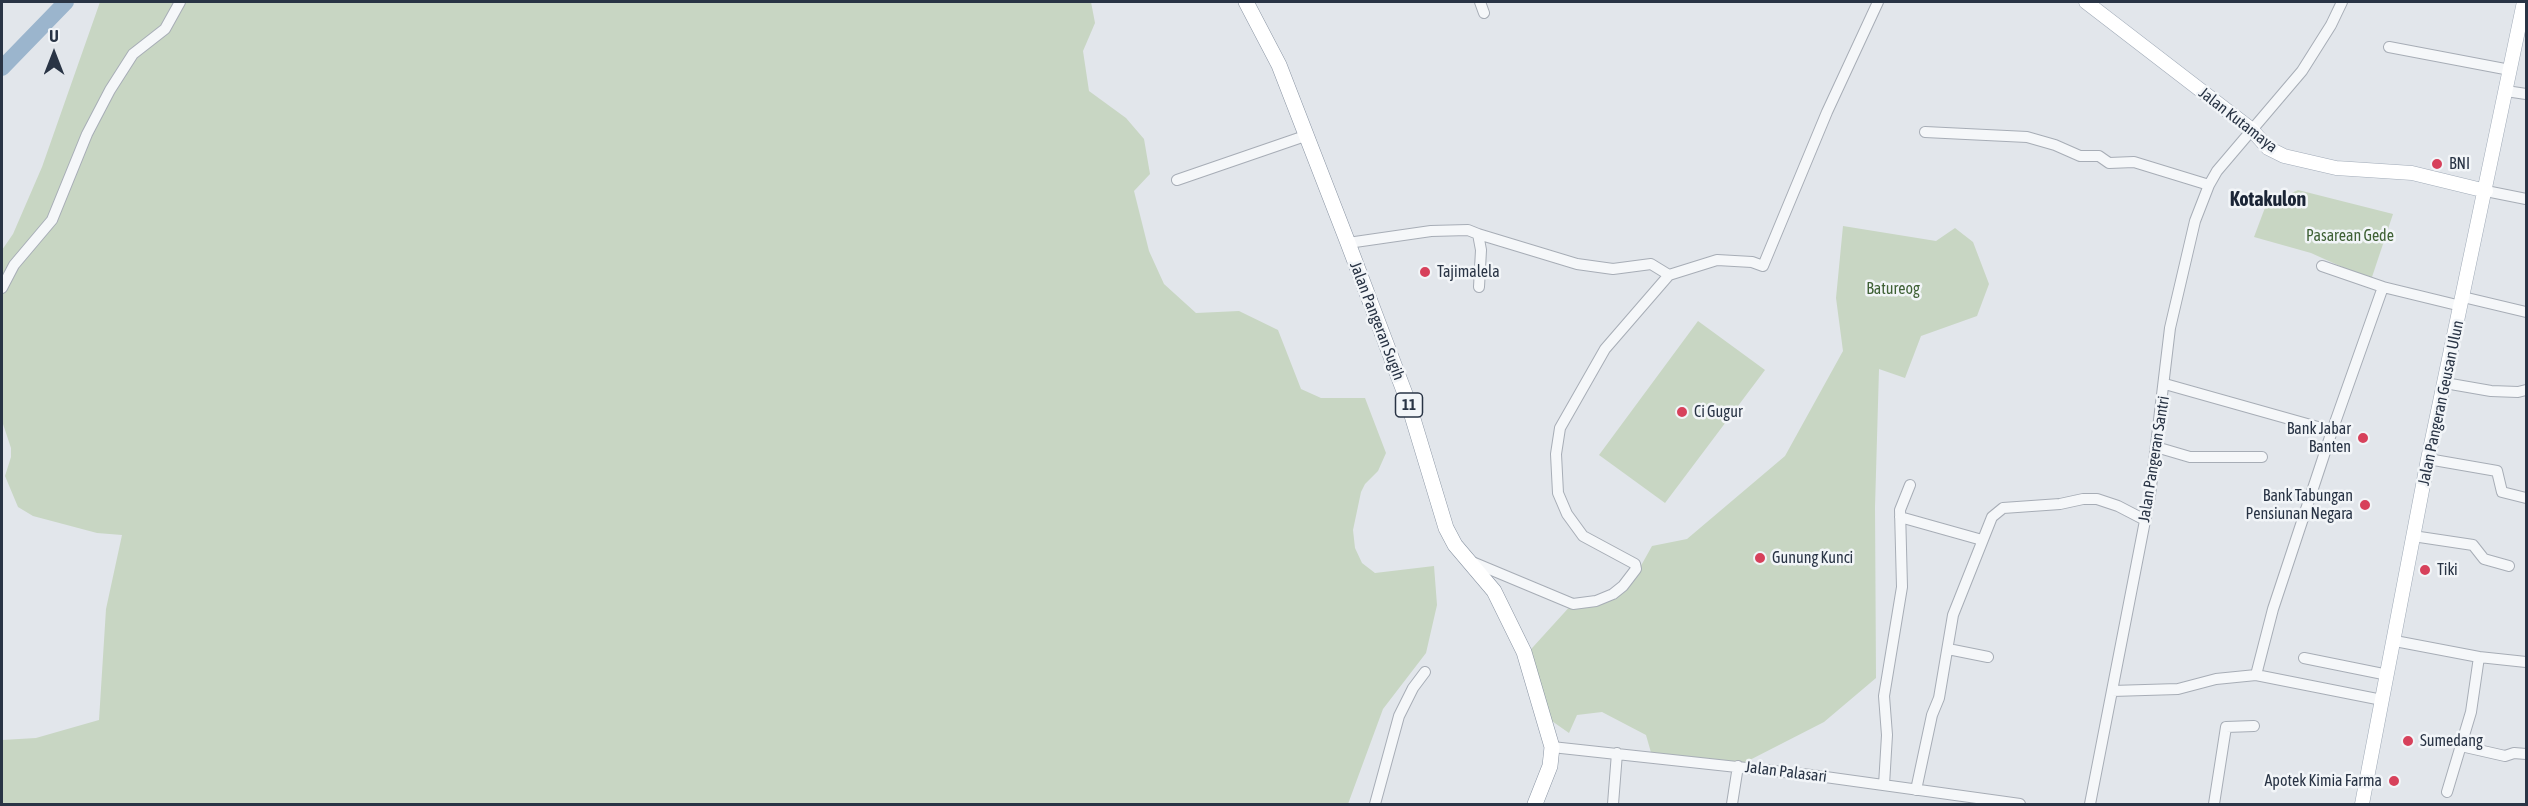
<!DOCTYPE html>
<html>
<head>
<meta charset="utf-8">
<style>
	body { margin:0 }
	#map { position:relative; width:2528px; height:806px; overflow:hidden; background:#e2e6eb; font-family:"Asap Condensed",sans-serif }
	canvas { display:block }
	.frame { position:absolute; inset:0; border:3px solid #293445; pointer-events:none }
	.north { position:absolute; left:24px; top:24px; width:60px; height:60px; -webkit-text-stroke:4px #f2f5f8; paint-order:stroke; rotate:0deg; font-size:16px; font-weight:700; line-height:24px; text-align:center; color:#293445 }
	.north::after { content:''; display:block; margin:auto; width:21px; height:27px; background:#293445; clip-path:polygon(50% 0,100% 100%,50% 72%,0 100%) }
</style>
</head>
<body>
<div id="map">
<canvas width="2528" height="806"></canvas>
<div class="frame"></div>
<div class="north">U</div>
</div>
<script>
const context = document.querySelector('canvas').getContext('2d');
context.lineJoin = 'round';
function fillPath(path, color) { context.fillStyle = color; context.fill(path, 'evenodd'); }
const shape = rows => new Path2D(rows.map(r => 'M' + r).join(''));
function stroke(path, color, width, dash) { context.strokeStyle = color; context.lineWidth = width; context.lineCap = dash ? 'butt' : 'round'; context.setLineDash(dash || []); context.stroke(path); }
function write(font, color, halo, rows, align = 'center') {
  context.font = font + ' "Asap Condensed",sans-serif'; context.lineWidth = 5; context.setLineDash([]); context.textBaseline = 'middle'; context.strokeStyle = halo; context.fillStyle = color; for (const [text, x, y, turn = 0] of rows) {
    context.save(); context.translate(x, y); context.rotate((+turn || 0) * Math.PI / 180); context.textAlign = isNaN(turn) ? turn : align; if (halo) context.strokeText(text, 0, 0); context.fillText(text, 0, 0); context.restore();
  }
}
const green = shape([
	[100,2,1091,2,1095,23,1083,51,1089,91,1126,118,1144,139,1150,174,1134,191,1149,251,1164,284,1196,313,1239,311,1278,330,1301,389,1321,398,1365,398,1386,453,1378,471,1365,484,1361,492,1353,530,1355,548,1362,563,1375,573,1434,566,1437,605,1426,653,1383,709,1348,804,2,804,2,740,36,738,99,720,106,609,122,535,97,533,33,516,18,507,5,476,11,457,11,448,2,421,2,250,13,234,42,167],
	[2298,190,2393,214,2371,280,2311,253,2254,237,2266,205],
	[1843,226,1936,241,1955,228,1973,242,1989,284,1977,316,1921,336,1905,378,1879,369,1875,507,1876,678,1824,722,1738,766,1652,756,1646,735,1602,712,1577,715,1569,733,1539,712,1523,658,1573,603,1616,589,1638,571,1652,546,1687,539,1785,456,1843,351,1836,298],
	[1698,321,1765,370,1665,503,1599,455]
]);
const river = shape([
	[2,68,66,2]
]);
const minor = shape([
	[1480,2,1484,13],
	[2389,47,2510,70],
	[2506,91,2526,94],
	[1925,132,2027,137,2055,145,2080,156,2099,156,2109,163,2134,162,2209,185],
	[1177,180,1305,136],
	[2486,191,2526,199],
	[1478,234,1577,264,1613,269,1651,264,1669,275],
	[1348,243,1431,231,1468,230,1478,234,1481,250,1479,287],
	[2322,266,2383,287],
	[2,288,14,265,52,220,87,134,110,90,133,54,165,29,180,2],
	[2463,297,2526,312],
	[2445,383,2491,391,2518,392,2526,390],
	[2165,384,2332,431,2383,287,2461,306],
	[2332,431,2273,609,2256,675,2382,700],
	[2156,447,2190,457,2262,457],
	[2428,459,2497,471,2502,492,2526,498],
	[1900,517,1982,540],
	[2413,536,2473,545,2484,559,2509,566],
	[1470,561,1573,604,1596,601,1613,594,1623,586,1636,569,1635,564,1583,536,1567,514,1558,493,1556,454,1560,428,1605,349,1669,275,1717,260,1752,262,1763,266,1827,112,1878,2],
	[2395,641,2479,657,2471,712,2447,792],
	[1948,649,1988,657],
	[2479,657,2526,662],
	[2304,658,2388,675],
	[2112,691,2178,689,2216,679,2256,675],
	[2461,746,2505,756,2514,753,2526,754],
	[1552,747,1811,775,2020,804],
	[1884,785,1887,735,1884,696,1902,587,1900,510,1910,485],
	[1916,790,1932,715,1939,698,1953,615,1992,517,2003,508,2060,504,2083,499,2097,499,2118,506,2145,520],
	[1375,804,1399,716,1413,688,1425,672],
	[1613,804,1617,753],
	[1732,804,1738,766],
	[2090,804,2150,495,2170,328,2195,221,2209,185,2217,171,2302,71,2331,25,2342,2],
	[2214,804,2226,727,2254,726]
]);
const major = shape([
	[2086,2,2251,129,2268,148,2284,156,2336,168,2412,173,2486,191],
	[2362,804,2428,459,2524,2]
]);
const highway = shape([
	[1246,2,1279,65,1348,243,1407,399,1446,528,1455,545,1494,591,1524,652,1552,747,1550,766,1535,804]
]);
const markers = [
	[2437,164,6,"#d7415b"],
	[1425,272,6,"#d7415b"],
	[1682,412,6,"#d7415b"],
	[2363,438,6,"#d7415b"],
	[2365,505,6,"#d7415b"],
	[1760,558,6,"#d7415b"],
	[2425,570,6,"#d7415b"],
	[2408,741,6,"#d7415b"],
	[2394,781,6,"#d7415b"]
];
const shields = [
	[1409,405,27]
];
const shieldNames = [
	["11",1409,405]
];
const streetNames = [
	["Jalan Kutamaya",2238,120,38],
	["Jalan Pangeran Sugih",1377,321,69],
	["Jalan Pangeran Geusan Ulun",2441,403,-78],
	["Jalan Pangeran Santri",2154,459,-81],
	["Jalan Palasari",1786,772,7]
];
const poiNames = [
	["BNI",2449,164],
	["Tajimalela",1437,272],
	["Ci Gugur",1694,412],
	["Bank Jabar",2351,429,"right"],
	["Banten",2351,447,"right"],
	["Bank Tabungan",2353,496,"right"],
	["Pensiunan Negara",2353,514,"right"],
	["Gunung Kunci",1772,558],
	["Tiki",2437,570],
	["Sumedang",2420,741],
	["Apotek Kimia Farma",2382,781,"right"]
];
const parkNames = [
	["Pasarean Gede",2350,236],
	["Batureog",1893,289]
];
const quarterNames = [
	["Kotakulon",2268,200]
];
fillPath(green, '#c8d6c3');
stroke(river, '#9bb5cd', 16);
stroke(minor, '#a7adb6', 12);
stroke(major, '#a1abb8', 15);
stroke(highway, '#8994a3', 16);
stroke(minor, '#f5f7f9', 10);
stroke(major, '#fff', 14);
stroke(highway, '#fff', 15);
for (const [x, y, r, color] of markers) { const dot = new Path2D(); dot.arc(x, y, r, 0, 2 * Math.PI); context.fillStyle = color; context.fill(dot); stroke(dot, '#f2f5f8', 2); }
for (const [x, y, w] of shields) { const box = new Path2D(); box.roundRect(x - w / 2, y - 12, w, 24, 4.5); context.fillStyle = '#f2f5f8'; context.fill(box); stroke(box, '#293445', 1.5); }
write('bold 15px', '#293445', null, shieldNames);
write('16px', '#293445', '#f2f5f8', streetNames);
write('16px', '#293445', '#f2f5f8', poiNames, 'left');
write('16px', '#3f6135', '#f2f5f8', parkNames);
write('bold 20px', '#1b2536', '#f2f5f8', quarterNames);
</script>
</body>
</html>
